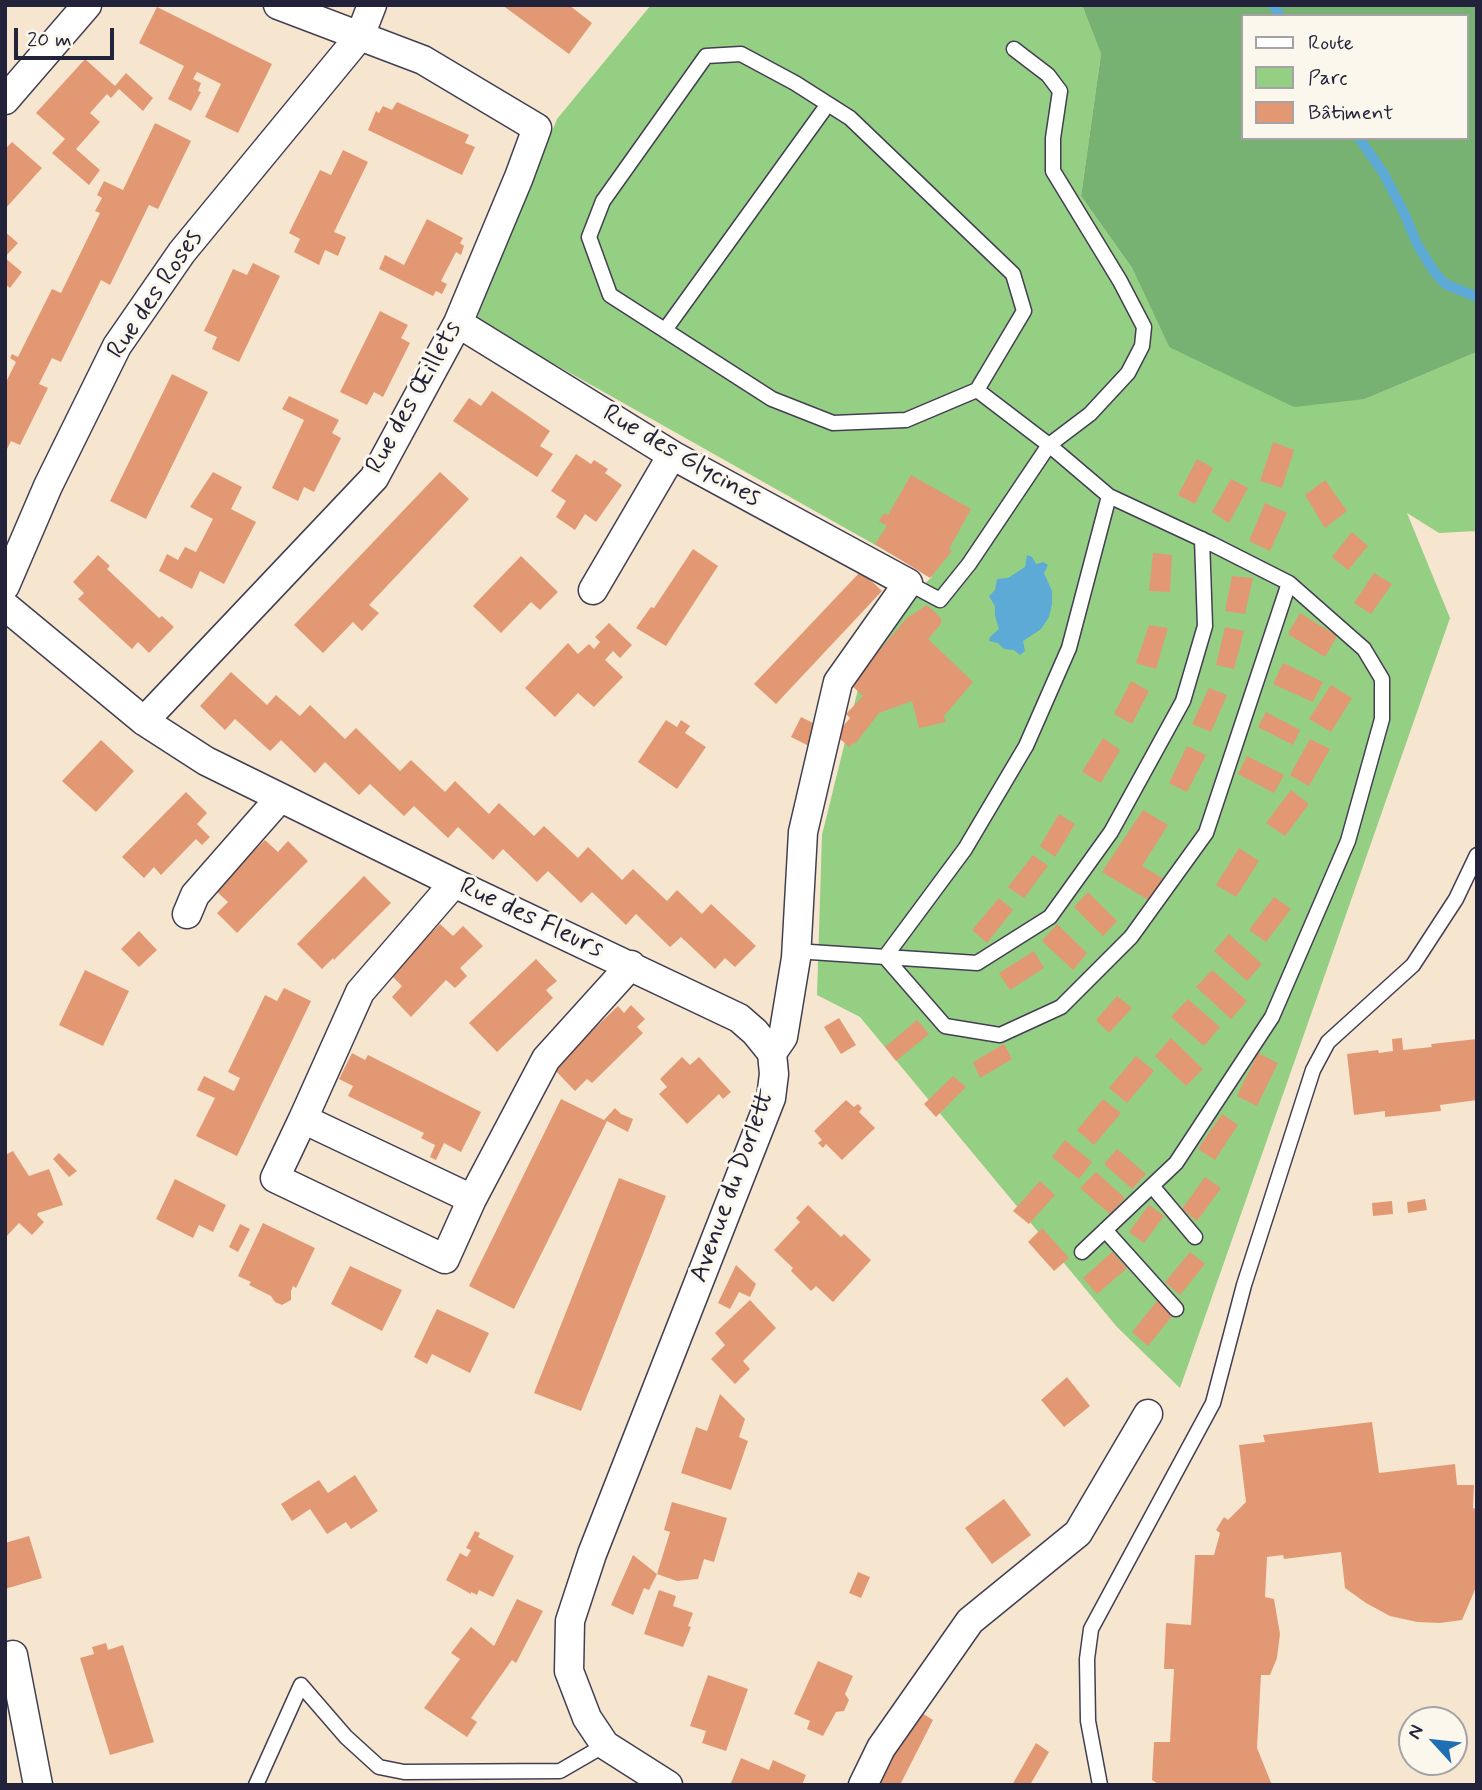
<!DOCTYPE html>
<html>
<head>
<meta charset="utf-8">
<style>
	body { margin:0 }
	#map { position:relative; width:1482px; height:1790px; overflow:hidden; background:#f6e6d0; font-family:Mynerve,sans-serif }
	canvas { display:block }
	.frame { position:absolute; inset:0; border:7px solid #22223b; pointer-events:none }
	.legend { position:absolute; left:1241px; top:14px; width:228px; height:126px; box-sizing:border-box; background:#fbf7ec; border:2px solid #a4a2a5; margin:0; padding:9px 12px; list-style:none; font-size:21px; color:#22223b }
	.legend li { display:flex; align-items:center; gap:14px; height:35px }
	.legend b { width:35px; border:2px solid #a4a2a5 }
	.north { position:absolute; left:1398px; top:1706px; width:70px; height:70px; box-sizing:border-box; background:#fbf7ec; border:2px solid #a4a2a5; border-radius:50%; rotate:297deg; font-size:19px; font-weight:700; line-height:28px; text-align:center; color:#22223b }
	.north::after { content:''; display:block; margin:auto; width:24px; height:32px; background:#1f6fb2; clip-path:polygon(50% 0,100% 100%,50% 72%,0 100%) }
	.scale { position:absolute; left:14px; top:28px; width:100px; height:32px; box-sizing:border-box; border:4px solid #22223b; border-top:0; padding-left:9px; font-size:21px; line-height:24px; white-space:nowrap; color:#22223b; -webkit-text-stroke:5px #fbf7ec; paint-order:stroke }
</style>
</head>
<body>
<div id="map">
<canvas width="1482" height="1790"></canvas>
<div class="frame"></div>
<ul class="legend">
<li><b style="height:9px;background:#fff"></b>Route</li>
<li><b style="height:19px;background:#94cf84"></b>Parc</li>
<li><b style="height:19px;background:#e29973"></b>Bâtiment</li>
</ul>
<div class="north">N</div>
<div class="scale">20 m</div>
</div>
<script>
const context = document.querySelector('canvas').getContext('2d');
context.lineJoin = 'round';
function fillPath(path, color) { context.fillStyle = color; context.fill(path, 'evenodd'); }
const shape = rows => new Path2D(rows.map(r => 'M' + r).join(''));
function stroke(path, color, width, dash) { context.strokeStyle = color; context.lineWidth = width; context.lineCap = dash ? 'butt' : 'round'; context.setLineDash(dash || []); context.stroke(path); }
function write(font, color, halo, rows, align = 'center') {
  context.font = font + ' Mynerve,sans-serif'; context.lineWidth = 6; context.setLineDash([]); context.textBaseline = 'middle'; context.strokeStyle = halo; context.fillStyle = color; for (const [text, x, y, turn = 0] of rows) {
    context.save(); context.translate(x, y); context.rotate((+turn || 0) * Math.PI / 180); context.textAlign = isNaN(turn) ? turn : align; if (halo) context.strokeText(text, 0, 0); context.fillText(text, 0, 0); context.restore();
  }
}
const green = shape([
	[651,5,1082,5,1101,54,1081,196,1132,268,1169,347,1365,399,1477,352,1477,531,1439,533,1407,513,1450,618,1180,1388,1117,1327,860,1017,817,995,822,835,863,669,919,589,932,577,476,320,557,119]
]);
const forest = shape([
	[1082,5,1477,5,1477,352,1365,399,1294,407,1169,347,1132,268,1081,196,1101,54],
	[1242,16,1466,16,1466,138,1242,138]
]);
const water = shape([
	[1027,555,1032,557,1036,564,1043,562,1048,565,1044,573,1052,591,1052,604,1049,617,1041,629,1023,641,1025,651,1020,655,1014,650,1004,649,998,643,989,641,990,637,999,629,995,616,995,606,989,596,995,590,997,579,1008,578,1025,567]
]);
const stream = shape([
	[1273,5,1280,16],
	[1359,138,1384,174,1405,215,1417,244,1433,270,1445,284,1477,297]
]);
const building = shape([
	[502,5,569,5,592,23,569,54],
	[157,7,272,64,238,133,205,117,221,84,197,72,193,79,201,83,198,91,201,92,191,111,168,99,184,66,139,43],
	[85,59,115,86,126,73,153,98,143,111,119,89,111,98,107,94,90,113,100,122,76,149,100,170,89,185,52,153,65,139,36,113],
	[397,102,469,135,465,143,475,147,462,175,368,130,376,111,379,113,383,106,392,110],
	[155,123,191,141,158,209,149,205,110,285,101,280,61,362,52,358,39,384,48,388,20,445,11,441,5,453,5,384,16,362,10,358,12,354,18,357,52,289,61,293,100,213,95,211,102,198,97,195,104,181,123,190],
	[12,142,42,168,5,209,5,149],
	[343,150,368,162,334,232,346,237,338,256,325,250,319,265,294,252,300,239,289,233,320,170,331,175],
	[427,219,463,238,460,243,464,246,461,255,456,252,441,281,447,284,442,294,436,291,433,296,379,269,385,255,404,265],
	[5,232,18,243,5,257],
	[5,258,22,272,10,288,5,284],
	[253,263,280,276,239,362,212,349,217,337,204,331,233,269,247,275],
	[380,311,408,325,401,338,410,343,383,397,374,392,367,405,340,392],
	[172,374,208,392,146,519,110,501],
	[492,391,550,431,540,446,553,454,537,477,453,421,469,398,481,406],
	[289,396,339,420,332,433,341,438,314,492,304,487,298,501,272,488,304,420,282,409],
	[1273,442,1294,450,1282,488,1260,481],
	[576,454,591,464,594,460,608,469,605,473,622,485,596,522,585,514,575,530,556,517,566,501,551,491],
	[1197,459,1213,468,1195,504,1178,495],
	[213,472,242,487,231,509,256,522,224,584,200,571,192,589,159,571,167,554,178,560,185,547,196,552,213,519,190,507],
	[440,472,469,499,369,605,379,613,362,631,353,622,323,653,294,625],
	[911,475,971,509,949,549,952,551,930,578,875,544,887,526,879,521,884,513,888,515],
	[1231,479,1248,488,1229,523,1212,512],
	[1325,480,1347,511,1325,528,1305,495],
	[1265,503,1287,513,1270,551,1249,541],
	[1352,532,1368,546,1348,570,1332,557],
	[693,549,718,566,666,646,636,628,651,607,654,608],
	[1153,553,1172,555,1170,592,1149,591],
	[98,555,110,566,107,569,159,618,162,616,174,627,149,653,138,642,132,649,78,599,84,593,73,582],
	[521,556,558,592,540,610,531,602,501,633,473,606],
	[861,571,882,591,776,704,754,684],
	[1374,573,1392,584,1371,614,1354,603],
	[1232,576,1253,578,1245,614,1225,611],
	[927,605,941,618,941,624,928,639,973,682,944,716,946,722,919,728,912,701,879,713,855,744,853,743,849,747,838,737,841,733,839,731,850,718,846,714,863,696,850,684,907,618],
	[1300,613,1337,636,1325,657,1288,634],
	[609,623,632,645,620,658,613,651,605,660,623,677,594,707,578,693,555,717,525,688,568,643,578,654,589,644,594,649,600,642,595,637],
	[1149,625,1168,628,1156,669,1136,663],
	[1225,627,1244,631,1234,669,1216,665],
	[1283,663,1323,682,1313,702,1273,684],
	[231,672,267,705,276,695,300,716,310,705,345,739,356,728,400,771,411,760,445,792,455,781,489,814,499,803,534,836,544,826,578,858,588,847,622,880,633,869,667,901,677,890,702,914,711,904,756,946,735,967,725,958,715,969,681,937,670,947,636,914,626,925,592,892,581,903,548,871,537,882,503,849,493,860,458,827,448,838,414,806,404,816,370,784,359,795,325,762,315,773,281,740,270,751,235,719,225,730,200,706],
	[1131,681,1149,691,1132,724,1114,714],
	[1331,685,1352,698,1331,732,1309,719],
	[1209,688,1227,695,1211,732,1192,724],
	[1266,712,1300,730,1293,745,1258,727],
	[801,717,819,726,809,746,791,737],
	[666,720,677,727,681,720,690,726,685,733,706,747,677,789,638,762],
	[1103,738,1120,750,1101,783,1082,772],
	[1310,739,1330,749,1309,786,1290,775],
	[101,740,134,771,96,812,62,781],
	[1187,746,1206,755,1187,792,1169,783],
	[1247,756,1284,775,1274,793,1238,774],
	[1291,790,1309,804,1285,836,1266,823],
	[186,792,207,813,197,824,210,837,202,845,196,839,161,875,154,867,144,878,122,857],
	[1143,810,1168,825,1142,866,1164,879,1150,901,1102,872],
	[1059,814,1075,824,1055,857,1040,846],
	[265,840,278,852,288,841,308,861,237,933,217,913,228,902,215,890],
	[1239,848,1259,861,1236,897,1216,885],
	[1033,855,1048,866,1024,898,1008,887],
	[364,876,391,903,334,960,333,958,322,969,297,944],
	[1088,892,1117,921,1103,936,1074,907],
	[1274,897,1291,909,1266,942,1249,930],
	[999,898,1013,910,987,943,972,930],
	[440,924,453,936,463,926,483,946,460,968,467,976,455,988,446,980,411,1017,392,997,402,986,390,974],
	[1057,924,1087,953,1073,970,1042,941],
	[139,931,157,950,139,967,121,949],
	[1229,934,1262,964,1247,981,1214,951],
	[1034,951,1044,968,1010,990,999,973],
	[536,959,557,981,546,990,553,998,497,1052,469,1023],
	[85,970,129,991,103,1046,59,1025],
	[1212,970,1247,1001,1231,1019,1196,987],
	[284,988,311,1001,237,1156,196,1136,215,1098,197,1090,204,1076,234,1091,240,1078,228,1072,265,995,277,1001],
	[1117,996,1132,1008,1109,1033,1096,1020],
	[1188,999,1220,1027,1204,1046,1171,1017],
	[631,1005,645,1019,637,1027,643,1033,592,1083,587,1079,575,1091,553,1068,618,1006,624,1013],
	[839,1018,856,1045,841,1054,824,1027],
	[917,1020,929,1034,896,1061,885,1047],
	[1171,1038,1203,1069,1186,1086,1155,1056],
	[1402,1038,1403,1050,1432,1047,1431,1044,1477,1039,1477,1100,1440,1105,1441,1111,1385,1117,1385,1111,1354,1115,1347,1054,1378,1050,1379,1053,1393,1051,1392,1039],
	[1004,1044,1012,1059,980,1078,973,1062],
	[352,1053,365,1060,368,1055,481,1112,461,1152,444,1143,436,1160,430,1157,435,1145,421,1138,424,1133,348,1096,353,1086,339,1079],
	[1258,1053,1278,1063,1257,1106,1237,1096],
	[1136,1056,1154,1071,1127,1103,1109,1088],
	[682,1057,690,1065,699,1057,731,1092,723,1099,719,1094,687,1124,659,1094,667,1087,660,1079],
	[953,1076,966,1087,936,1117,924,1104],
	[561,1099,604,1120,615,1108,621,1114,633,1119,628,1132,607,1121,514,1309,469,1286],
	[1103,1099,1121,1113,1094,1145,1077,1130],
	[846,1100,854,1107,858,1104,862,1108,859,1112,875,1128,842,1160,826,1144,823,1148,818,1143,822,1140,814,1131],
	[1222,1114,1238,1125,1215,1160,1198,1149],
	[1065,1140,1092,1162,1079,1179,1052,1157],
	[1117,1149,1146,1174,1132,1189,1104,1164],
	[13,1151,29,1176,49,1169,63,1205,38,1213,37,1215,44,1222,32,1235,19,1223,5,1238,5,1155],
	[59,1153,77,1171,69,1177,53,1159],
	[1096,1172,1125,1198,1110,1214,1080,1188],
	[1205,1177,1221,1188,1197,1221,1182,1209],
	[619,1178,666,1196,581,1411,534,1393],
	[175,1179,226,1205,213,1232,199,1225,193,1238,156,1219],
	[1040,1181,1055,1195,1029,1224,1013,1211],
	[1425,1199,1427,1210,1408,1213,1407,1202],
	[1392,1201,1393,1214,1373,1216,1372,1203],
	[808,1205,841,1237,844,1234,871,1260,833,1302,816,1286,811,1291,791,1271,793,1268,774,1250,800,1222,796,1218],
	[1149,1205,1164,1216,1144,1243,1129,1232],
	[263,1223,315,1248,296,1288,293,1286,291,1291,291,1300,282,1305,275,1302,271,1296,249,1285,251,1282,238,1276],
	[240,1224,250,1229,238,1252,229,1247],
	[1042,1228,1069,1258,1054,1271,1028,1242],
	[1112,1252,1127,1268,1097,1294,1083,1278],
	[1190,1252,1205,1264,1180,1295,1165,1282],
	[736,1265,756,1284,750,1297,739,1292,730,1309,718,1303],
	[350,1266,402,1290,382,1331,331,1304],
	[750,1300,776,1328,743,1361,750,1369,735,1384,711,1359,725,1345,715,1333],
	[1157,1301,1173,1315,1148,1346,1132,1332],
	[437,1309,489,1333,470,1373,432,1354,427,1364,414,1357],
	[1067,1377,1090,1406,1064,1427,1041,1400],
	[720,1394,745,1419,739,1437,748,1441,731,1490,681,1473,696,1427,707,1431],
	[1372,1422,1379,1473,1455,1464,1457,1485,1474,1485,1473,1508,1477,1509,1477,1585,1462,1620,1440,1623,1417,1622,1390,1616,1366,1603,1345,1588,1341,1552,1284,1559,1283,1555,1267,1557,1265,1597,1274,1599,1280,1634,1277,1658,1270,1675,1261,1675,1257,1748,1272,1785,1160,1785,1152,1780,1154,1742,1170,1742,1174,1669,1164,1669,1166,1623,1191,1625,1195,1555,1214,1555,1220,1533,1216,1530,1224,1517,1228,1520,1246,1502,1239,1445,1265,1442,1263,1435],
	[355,1475,378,1511,351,1529,346,1522,327,1534,310,1509,292,1521,281,1504,319,1480,328,1493],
	[1004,1499,1031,1535,992,1564,965,1528],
	[672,1502,727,1518,714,1562,704,1559,698,1579,677,1581,657,1574,670,1532,664,1530],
	[475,1531,480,1533,478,1537,514,1556,493,1597,479,1590,477,1595,471,1592,471,1594,446,1580,460,1553,467,1557,471,1550,466,1548],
	[29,1536,42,1578,5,1589,5,1543],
	[633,1555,657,1574,649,1590,644,1588,633,1615,611,1605],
	[858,1572,870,1577,861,1598,849,1593],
	[659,1590,676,1596,673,1606,693,1613,688,1626,691,1627,683,1647,644,1634],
	[517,1599,543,1611,516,1663,512,1660,471,1718,477,1722,467,1737,424,1708,460,1659,451,1653,471,1627,494,1646],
	[106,1643,108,1650,123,1645,154,1742,110,1755,80,1658,94,1654,92,1647],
	[818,1661,853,1676,845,1694,849,1700,844,1711,836,1712,823,1736,807,1729,810,1721,794,1714],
	[708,1675,748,1689,726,1751,702,1743,706,1731,690,1726],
	[917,1710,933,1720,900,1785,874,1785],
	[1036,1743,1049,1752,1030,1785,1012,1785],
	[741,1758,769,1770,773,1760,806,1775,802,1785,734,1785,731,1783]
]);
const lane = shape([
	[665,330,828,104],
	[977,390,1024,311,1013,274,850,118,795,83,741,54,706,56,603,201,589,237,610,295,772,399,833,423,906,420,977,390,1049,445,1109,496],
	[1109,496,1212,544,1289,583,1206,833,1131,937,1061,1007,1000,1035,945,1026,885,957,965,849,1026,746,1069,648,1109,496],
	[908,583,940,600,969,564,1049,445,1090,414,1128,373,1142,346,1144,327,1120,281,1053,171,1053,138,1060,91,1048,75,1014,49],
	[795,951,977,963,1050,917,1111,832,1183,701,1205,626,1202,539],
	[1152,1186,1195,1237],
	[1105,1230,1176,1309],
	[1082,1252,1176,1163,1272,1017,1348,841,1382,719,1382,679,1364,649,1289,583],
	[256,1785,301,1685,346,1737,379,1767,404,1772,560,1771,605,1745],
	[1100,1785,1088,1721,1087,1659,1091,1629,1213,1403,1244,1285,1313,1070,1328,1042,1413,965,1456,899,1477,855]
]);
const street = shape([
	[5,100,87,5],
	[458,323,672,455,908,583,838,682,803,832,796,958,783,1037,772,1053,774,1074,771,1098,592,1554,570,1621,569,1671,587,1718,605,1745,668,1785],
	[5,586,48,486,117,346,182,252,360,36,372,5],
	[593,590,672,455],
	[5,606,144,721,206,761,454,883,739,1018,755,1032,772,1053],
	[144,721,374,478,458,323,519,177,537,128,423,60,278,5],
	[187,914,195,895,280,798],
	[303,1119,360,992,454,883],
	[472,1199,303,1119,275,1178,445,1259,472,1199,546,1059,631,965],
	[13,1655,38,1785],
	[863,1785,881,1748,970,1621,1078,1533,1148,1414]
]);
const streetNames = [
	["Rue des Roses",156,295,-56],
	["Rue des Œillets",415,398,-61],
	["Rue des Glycines",681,457,30],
	["Rue des Fleurs",531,919,25],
	["Avenue du Dorlett",734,1186,-70]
];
fillPath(green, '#94cf84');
fillPath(forest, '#77b272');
fillPath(water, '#5daad6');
stroke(stream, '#5daad6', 10);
fillPath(building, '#e29973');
stroke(lane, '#423f51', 17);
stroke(street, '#423f51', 31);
stroke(lane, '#fff', 14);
stroke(street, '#fff', 28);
write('26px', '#22223b', '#fbf7ec', streetNames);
</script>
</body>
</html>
